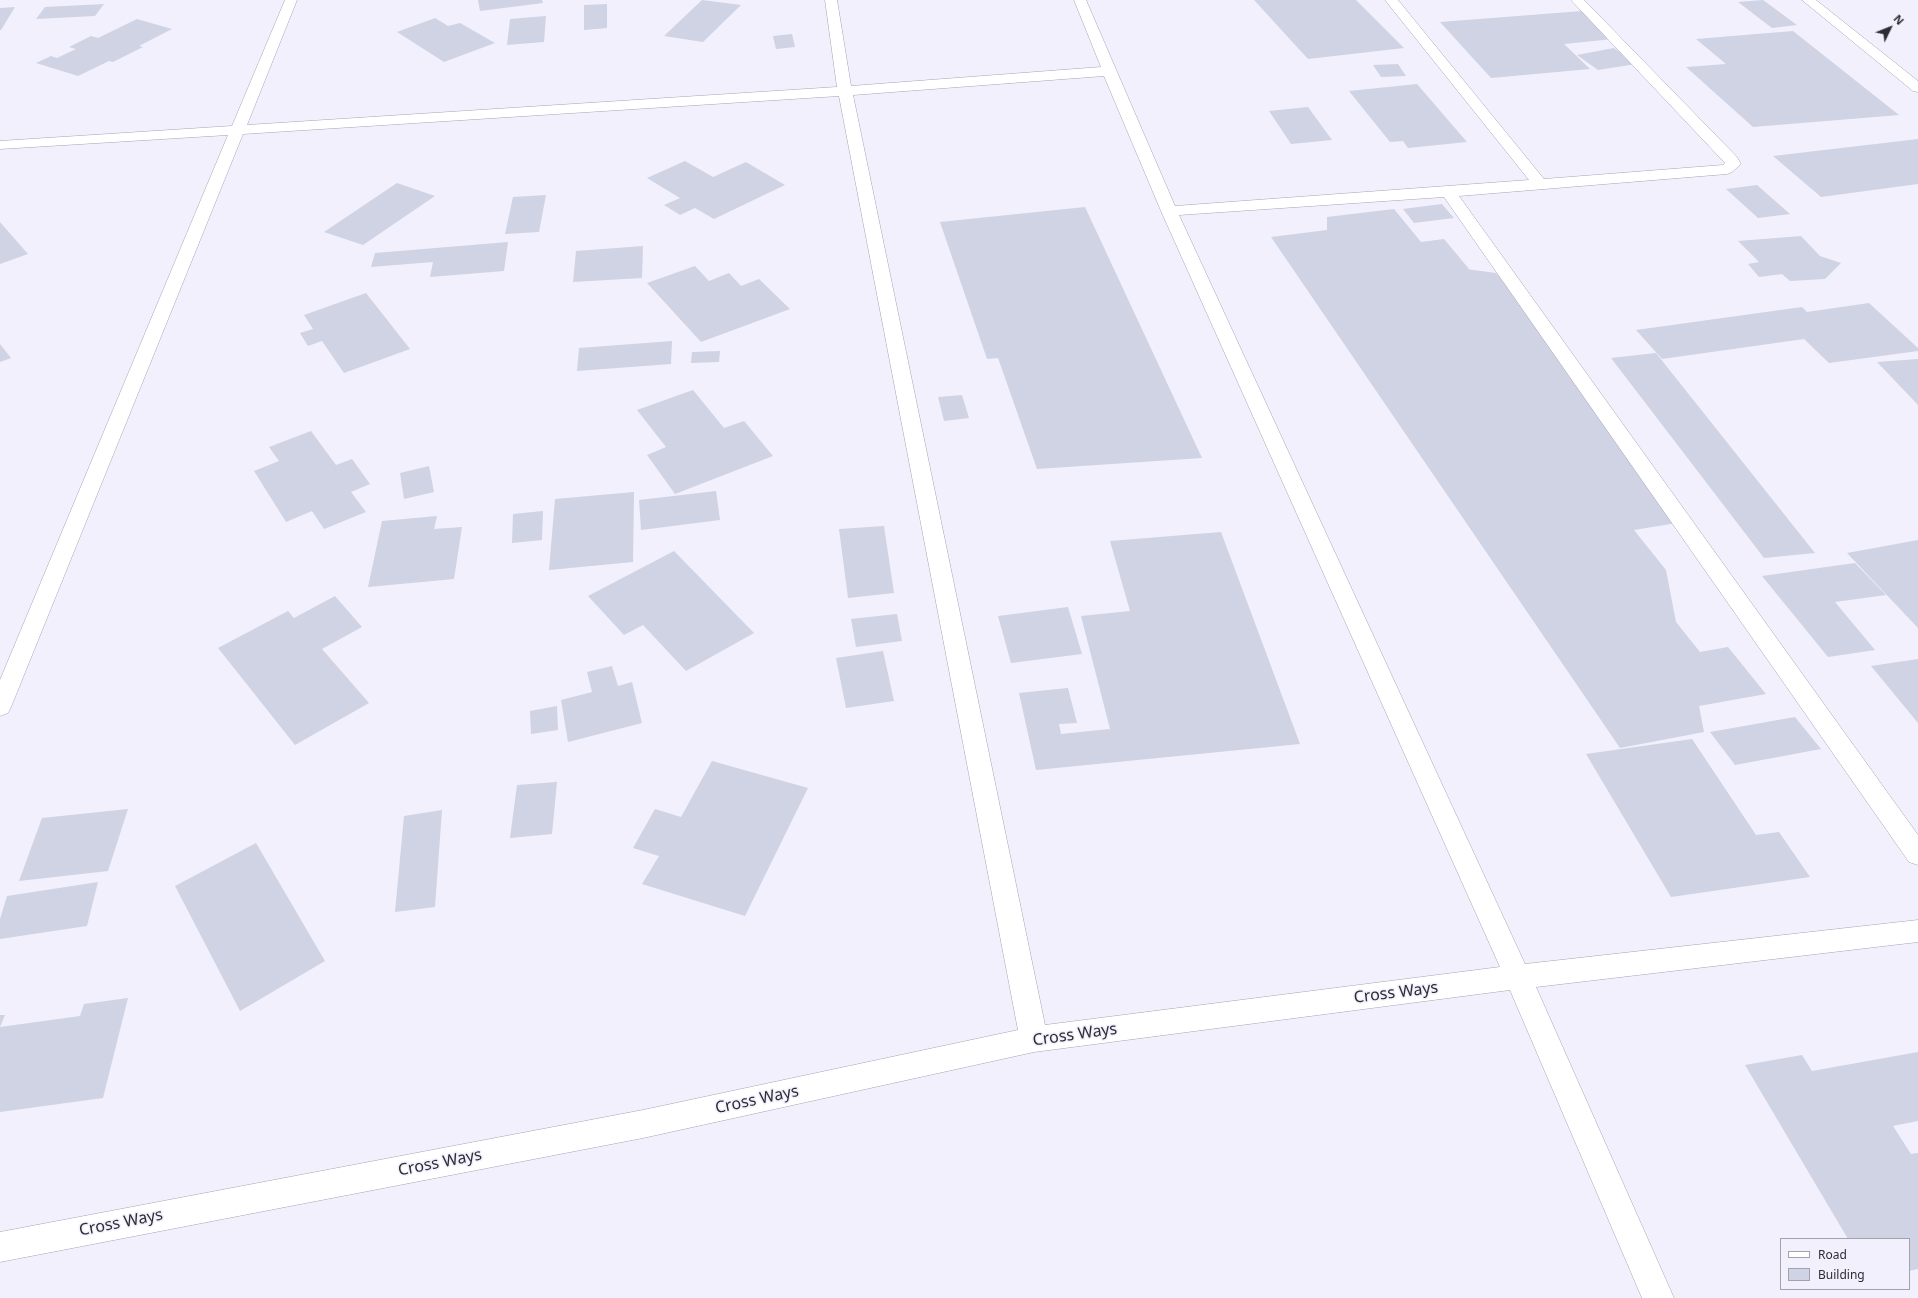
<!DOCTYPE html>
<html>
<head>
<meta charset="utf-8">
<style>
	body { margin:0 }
	#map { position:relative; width:1918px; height:1298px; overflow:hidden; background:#f2f0fd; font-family:"Noto Sans",sans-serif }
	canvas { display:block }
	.legend { position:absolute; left:1780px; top:1238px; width:130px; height:52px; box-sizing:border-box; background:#f2f0fd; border:1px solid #a3a2ac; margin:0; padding:5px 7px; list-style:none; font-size:12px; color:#2d2c32 }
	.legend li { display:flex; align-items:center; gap:8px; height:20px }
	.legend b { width:20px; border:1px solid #a3a2ac }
	.north { position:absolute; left:1870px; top:8px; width:40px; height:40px; -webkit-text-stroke:3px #f2f0fd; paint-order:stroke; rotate:47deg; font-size:11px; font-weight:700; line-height:16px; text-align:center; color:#2d2c32 }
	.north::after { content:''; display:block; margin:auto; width:14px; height:18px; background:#2d2c32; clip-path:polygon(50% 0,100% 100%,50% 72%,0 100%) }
</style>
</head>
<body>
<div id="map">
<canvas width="1918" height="1298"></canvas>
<ul class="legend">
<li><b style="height:5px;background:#fff"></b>Road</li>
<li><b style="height:11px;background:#cfd3e3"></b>Building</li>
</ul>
<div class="north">N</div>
</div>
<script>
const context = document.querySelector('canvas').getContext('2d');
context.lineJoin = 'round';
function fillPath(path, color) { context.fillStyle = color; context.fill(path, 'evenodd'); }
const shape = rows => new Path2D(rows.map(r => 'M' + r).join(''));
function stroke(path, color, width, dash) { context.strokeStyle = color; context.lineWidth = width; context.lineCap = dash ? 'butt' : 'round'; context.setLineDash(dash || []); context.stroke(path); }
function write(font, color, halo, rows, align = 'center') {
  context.font = font + ' "Noto Sans",sans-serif'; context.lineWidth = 3; context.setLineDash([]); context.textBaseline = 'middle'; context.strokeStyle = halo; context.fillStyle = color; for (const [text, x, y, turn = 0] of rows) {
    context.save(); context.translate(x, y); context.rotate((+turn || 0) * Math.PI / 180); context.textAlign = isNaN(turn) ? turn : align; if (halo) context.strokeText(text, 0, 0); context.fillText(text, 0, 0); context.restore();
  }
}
const building = shape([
	[478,0,542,0,543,3,480,11],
	[702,0,741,5,703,42,664,36],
	[1254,0,1356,0,1404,48,1308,59],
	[1763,0,1797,25,1772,28,1738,2],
	[104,4,95,16,36,19,45,7],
	[607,4,607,28,584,30,584,5],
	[15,7,1,30,0,30,0,8],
	[1582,11,1613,39,1564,44,1590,69,1491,78,1440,22],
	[546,16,544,42,507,45,510,19],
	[435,18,448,26,460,23,495,43,444,62,397,32],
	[137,19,172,29,139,46,143,47,113,62,109,61,78,76,36,63,51,56,57,58,76,49,69,47,91,36,98,38],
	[1793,31,1899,115,1753,127,1686,67,1726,64,1696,39],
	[792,34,795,47,776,49,773,36],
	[1614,48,1636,64,1598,70,1577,55],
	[1398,64,1406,76,1381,77,1373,65],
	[1417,84,1467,142,1408,148,1403,141,1390,142,1349,91],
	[1308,107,1332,140,1291,144,1269,111],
	[1918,139,1918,184,1821,197,1773,156],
	[685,161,713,177,746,162,785,185,714,219,695,208,680,215,664,205,680,198,647,178],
	[397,183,435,196,363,245,324,232],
	[1757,185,1790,214,1758,218,1726,189],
	[546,195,539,232,505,234,513,197],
	[1442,204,1454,218,1414,223,1403,209],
	[1085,207,1202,458,1037,469,998,358,987,359,940,222],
	[1394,209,1421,242,1444,239,1469,269,1466,269,1496,273,1536,318,1537,324,1633,438,1641,479,1677,523,1634,530,1666,570,1676,622,1700,652,1728,647,1766,694,1699,706,1704,732,1620,748,1271,237,1327,230,1327,217],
	[0,222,28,254,0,264],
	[1801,236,1820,256,1841,263,1825,279,1790,281,1782,274,1759,277,1748,264,1759,262,1738,241],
	[508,242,504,271,430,277,433,262,371,267,375,253],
	[643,246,642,278,573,282,576,251],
	[695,266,709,281,729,273,741,286,759,279,790,309,701,342,647,283],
	[366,293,410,349,344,373,322,341,308,346,300,333,313,329,304,315],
	[1869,303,1918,348,1918,351,1829,363,1804,339,1662,359,1636,330,1802,307,1807,312],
	[672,341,671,364,577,371,579,348],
	[0,344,11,358,0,362],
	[720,351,719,362,691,363,692,352],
	[1656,353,1815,553,1764,558,1611,358],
	[1918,359,1918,405,1877,362],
	[693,390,724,428,744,421,773,456,675,494,647,455,666,447,637,410],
	[962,395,969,418,944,421,938,397],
	[311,431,336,465,352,459,370,484,351,492,366,512,324,529,312,511,286,522,254,471,279,461,269,447],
	[429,466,434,492,404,499,400,473],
	[716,491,720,520,641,530,639,500],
	[634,492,633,562,549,570,555,499],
	[543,511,542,540,512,543,513,514],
	[437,516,434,529,462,527,454,579,368,587,382,521],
	[884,526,894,593,848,598,839,529],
	[1221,532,1300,744,1036,770,1019,693,1068,688,1077,723,1059,724,1061,734,1110,729,1081,616,1130,611,1110,541],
	[1918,540,1918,628,1847,553],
	[674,551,754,633,686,671,643,625,624,635,588,596],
	[1855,563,1886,595,1835,602,1875,650,1828,657,1762,576],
	[335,596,362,627,322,649,369,703,295,745,218,648,288,611,294,618],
	[1068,607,1082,654,1011,663,998,616],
	[897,614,902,641,856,647,851,619],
	[883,651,894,701,846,708,836,658],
	[1918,659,1918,723,1871,666],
	[612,666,618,686,632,682,642,723,568,742,561,700,592,692,587,672],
	[557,706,558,730,531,734,530,711],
	[1795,717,1821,749,1735,765,1710,732],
	[1692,739,1756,835,1779,832,1810,877,1671,897,1586,754],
	[712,761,808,788,745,916,642,884,659,856,633,848,655,809,681,817],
	[557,782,552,834,510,838,517,785],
	[128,809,108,871,19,881,42,818],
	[442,810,435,907,395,912,404,816],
	[256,843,325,961,240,1011,175,886],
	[98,882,87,926,0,939,0,919,7,896],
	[128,998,103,1098,0,1112,0,1015,5,1015,0,1027,80,1016,84,1004],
	[1918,1052,1918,1121,1893,1126,1911,1154,1918,1153,1918,1269,1909,1271,1909,1239,1848,1239,1745,1065,1802,1055,1812,1071]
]);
const minor = shape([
	[285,0,297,0,247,125,837,87,825,0,837,0,851,86,1101,67,1074,0,1086,0,1175,206,1529,180,1385,0,1398,0,1544,179,1723,165,1725,163,1571,0,1584,0,1737,157,1741,164,1732,172,1727,174,1459,196,1918,835,1918,865,1909,862,1444,197,1179,215,1525,964,1918,920,1918,942,1536,987,1674,1298,1642,1298,1510,990,1034,1052,643,1138,0,1262,0,1232,643,1110,1018,1030,839,96,243,134,11,707,8,713,0,716,0,680,228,135,0,149,0,141,232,126,285,0],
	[1104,76,1161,211,1500,967,1045,1025,853,95,1104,76],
	[1802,0,1816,0,1918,81,1918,92,1913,91,1802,0]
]);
const nearStreetnames = [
	["Cross Ways",1396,993,-7],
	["Cross Ways",1075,1035,-8],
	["Cross Ways",757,1100,-12],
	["Cross Ways",440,1163,-11],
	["Cross Ways",121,1223,-11]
];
fillPath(building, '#cfd3e3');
stroke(minor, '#a6a3b3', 1);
fillPath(minor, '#fff');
write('16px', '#2d2c32', '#f2f0fd', nearStreetnames);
</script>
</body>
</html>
